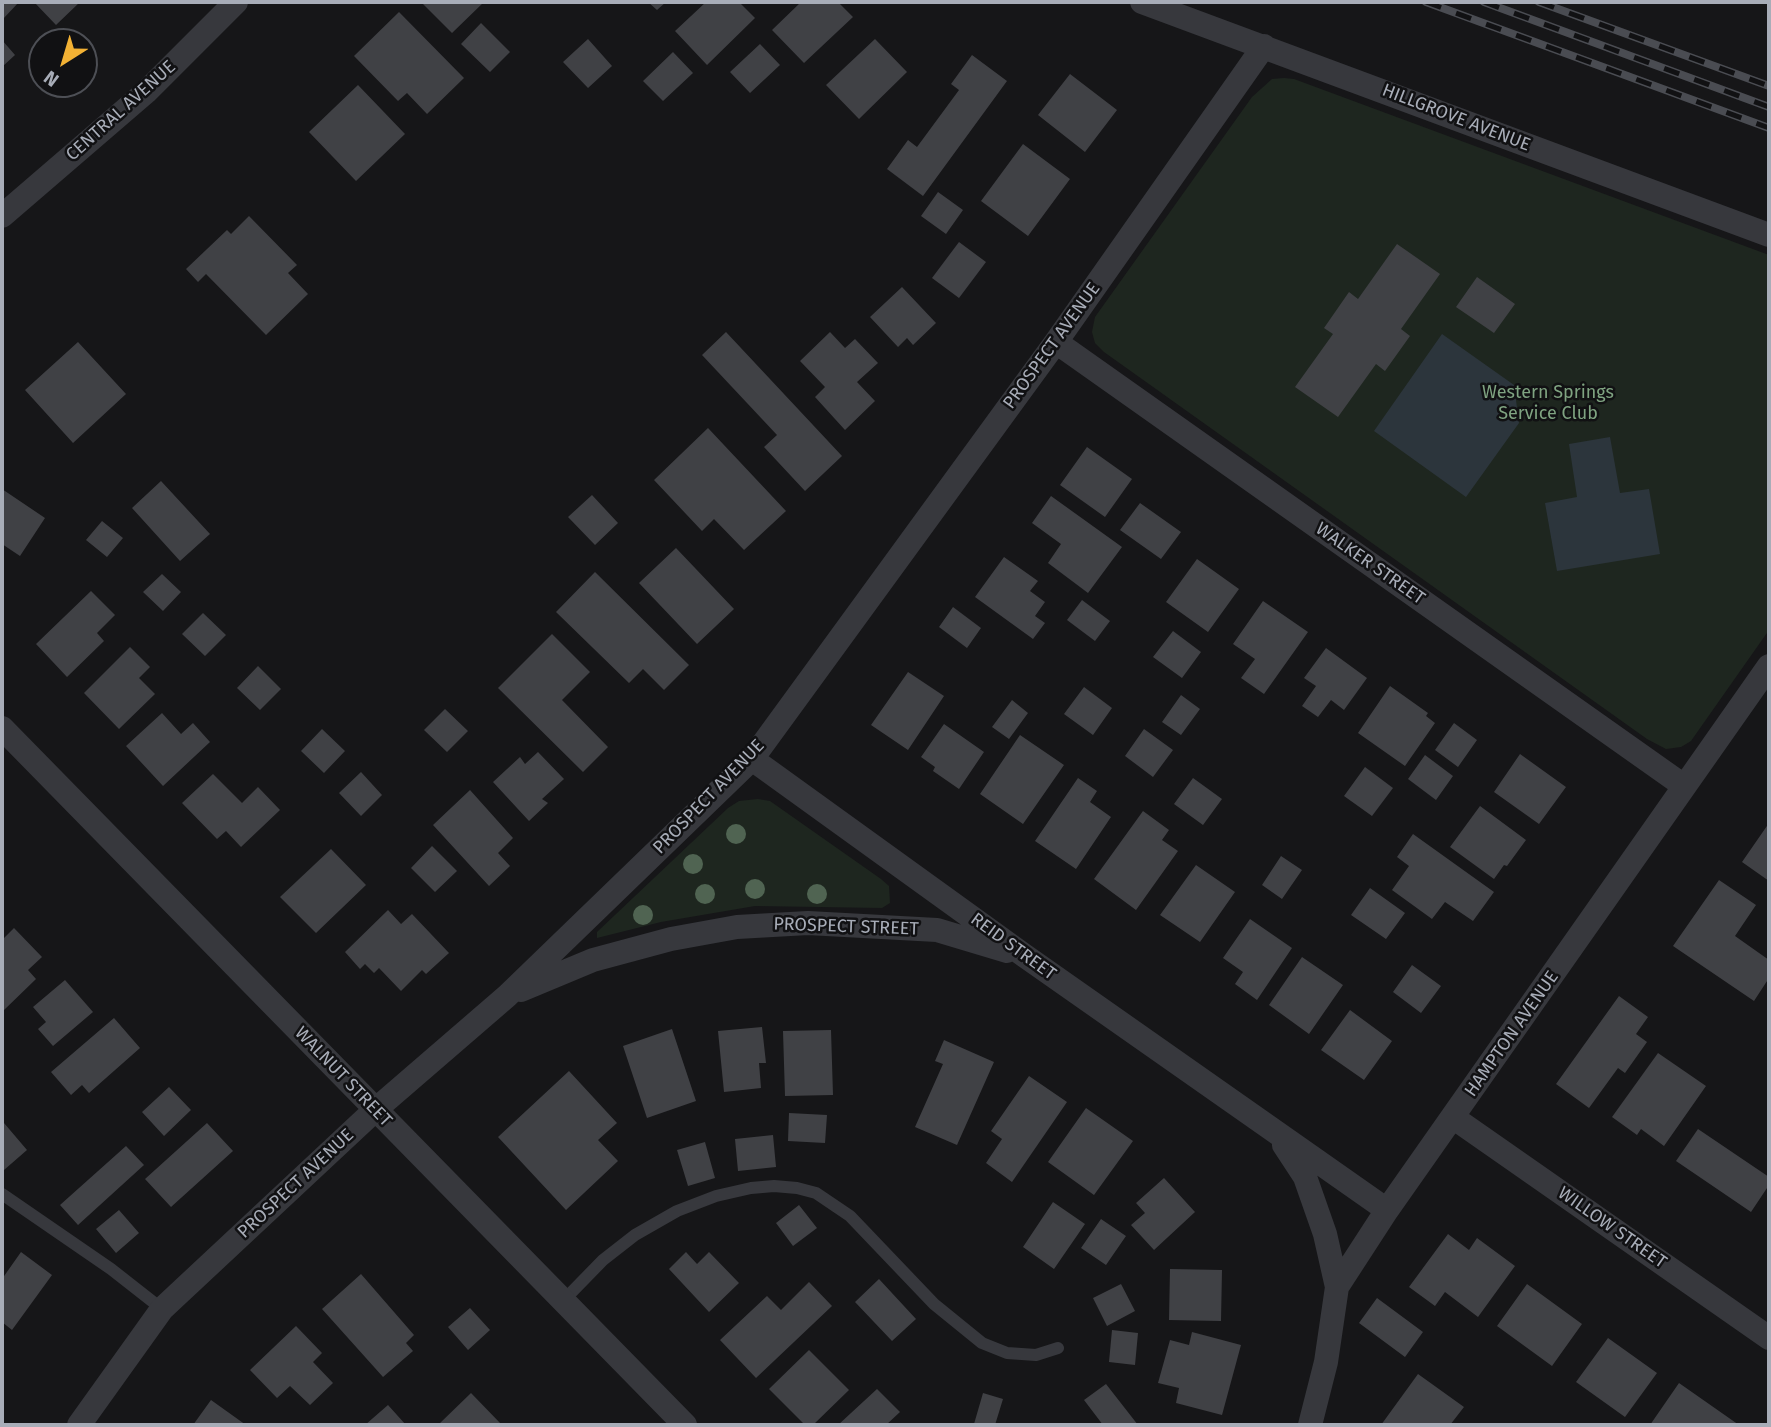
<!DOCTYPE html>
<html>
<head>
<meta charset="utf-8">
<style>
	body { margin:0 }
	#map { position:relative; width:1771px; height:1427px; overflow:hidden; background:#161618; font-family:"Fira Sans",sans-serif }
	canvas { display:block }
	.frame { position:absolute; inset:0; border:4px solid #a8adb8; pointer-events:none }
	.north { position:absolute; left:28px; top:28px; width:70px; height:70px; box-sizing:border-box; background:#111113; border:2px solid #4d4f55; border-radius:50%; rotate:217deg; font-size:19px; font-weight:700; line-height:28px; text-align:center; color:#a8adb8 }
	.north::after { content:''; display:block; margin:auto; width:24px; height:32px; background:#f2b134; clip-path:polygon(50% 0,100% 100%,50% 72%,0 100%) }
</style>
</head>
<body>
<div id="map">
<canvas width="1771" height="1427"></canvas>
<div class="frame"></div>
<div class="north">N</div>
</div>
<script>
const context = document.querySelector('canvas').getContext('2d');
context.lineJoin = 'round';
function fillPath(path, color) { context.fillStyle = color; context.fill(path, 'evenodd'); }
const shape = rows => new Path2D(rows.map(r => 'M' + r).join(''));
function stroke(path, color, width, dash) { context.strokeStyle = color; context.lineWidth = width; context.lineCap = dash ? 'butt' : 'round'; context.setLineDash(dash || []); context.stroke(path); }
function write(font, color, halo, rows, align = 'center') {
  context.font = font + ' "Fira Sans",sans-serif'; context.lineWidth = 5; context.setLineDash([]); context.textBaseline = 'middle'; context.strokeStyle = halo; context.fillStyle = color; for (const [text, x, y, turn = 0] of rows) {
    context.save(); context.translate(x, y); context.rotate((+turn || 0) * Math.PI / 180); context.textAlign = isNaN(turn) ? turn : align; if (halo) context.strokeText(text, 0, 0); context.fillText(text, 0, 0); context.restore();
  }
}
const green = shape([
	[1284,78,1294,79,1769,255,1769,630,1691,741,1681,747,1666,749,1647,739,1104,352,1095,343,1092,332,1095,317,1252,97,1272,79],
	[758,799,770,801,881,879,889,886,890,903,882,908,755,906,661,922,597,938,597,932,728,808,739,801]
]);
const water = shape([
	[1442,334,1514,385,1519,423,1466,497,1374,431],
	[1610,437,1620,493,1649,489,1660,554,1557,571,1545,503,1577,497,1569,444]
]);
const building = shape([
	[2,2,19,2,3,19],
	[34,2,80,2,56,25],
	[421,2,484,2,452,33],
	[648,2,666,2,657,10],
	[706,2,739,2,755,18,707,65,675,31],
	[801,2,838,2,853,17,804,63,772,30],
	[399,12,464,78,427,114,407,93,398,101,354,56],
	[481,23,510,52,490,72,461,44],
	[588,39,612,66,588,88,563,62],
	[875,39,907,72,859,119,826,85],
	[2,40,15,55,2,67],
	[760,44,780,65,750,93,730,72],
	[673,52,693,73,663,101,643,81],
	[972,55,1007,81,923,196,887,169,908,140,917,147,959,90,951,84],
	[1070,74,1117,110,1085,152,1038,115],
	[358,85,405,134,356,181,309,132],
	[1023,144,1070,179,1028,236,981,201],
	[938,192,963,210,946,234,921,216],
	[249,216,297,265,288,273,308,294,266,335,206,274,198,282,186,269,227,230,231,234],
	[959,242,986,262,959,298,932,278],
	[1397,244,1440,274,1401,329,1410,336,1385,371,1376,364,1338,417,1295,387,1333,334,1324,328,1349,292,1358,299],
	[1477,277,1515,304,1494,333,1456,307],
	[902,287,936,323,913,345,907,338,898,347,870,317],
	[726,332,842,456,805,491,764,447,777,435,702,355],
	[830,332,845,348,855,339,878,363,857,382,875,401,845,430,815,397,825,387,800,361],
	[78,342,126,394,73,443,25,390],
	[708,428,786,511,744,550,714,519,702,531,654,480],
	[1087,447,1132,479,1105,517,1060,485],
	[161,481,210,534,180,561,132,508],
	[2,489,45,518,20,556,2,544],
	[592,495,618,523,595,545,568,517],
	[1051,496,1122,547,1088,593,1048,563,1061,544,1032,523],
	[1140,503,1181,532,1161,559,1120,530],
	[102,521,123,538,107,557,86,540],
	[676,548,734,609,697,644,639,583],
	[1004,557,1038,581,1030,591,1045,602,1035,616,1045,623,1033,639,975,597],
	[1197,559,1239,589,1208,632,1166,602],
	[595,572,689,665,664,690,643,669,629,683,556,612],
	[162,574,181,592,163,611,143,592],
	[91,591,115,615,97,633,104,641,67,677,36,644],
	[1082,600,1110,621,1095,641,1067,620],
	[1263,601,1308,632,1264,694,1241,678,1255,659,1233,644],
	[953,607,981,628,967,648,939,627],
	[203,613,226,635,205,656,182,634],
	[1173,631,1201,652,1182,678,1153,657],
	[552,634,590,672,562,700,608,747,583,772,498,688],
	[130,647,150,667,139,678,155,694,119,729,84,693],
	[1326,648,1367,678,1344,710,1331,700,1318,717,1302,706,1316,686,1304,678],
	[258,666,281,689,260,710,237,688],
	[908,672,944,696,908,750,871,725],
	[1390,686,1428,713,1426,716,1435,723,1405,766,1358,733],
	[1084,687,1112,708,1093,735,1064,714],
	[1181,695,1200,709,1181,735,1162,722],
	[1012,700,1028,713,1009,739,992,727],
	[445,709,468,731,447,752,424,730],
	[162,713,181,734,193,723,210,742,163,786,126,746],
	[1454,723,1477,740,1458,767,1435,750],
	[944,724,984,752,959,789,933,771,935,767,921,757],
	[322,729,345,751,324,773,301,751],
	[1144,729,1173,750,1153,777,1125,756],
	[1020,735,1064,765,1023,824,980,794],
	[538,752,564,779,542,799,548,803,529,821,493,782,520,757,525,764],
	[1520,754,1566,787,1539,824,1494,792],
	[1425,755,1453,776,1436,800,1408,779],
	[1365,767,1393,788,1372,816,1344,796],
	[361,772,382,795,361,816,339,793],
	[213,774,242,803,258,787,280,810,241,847,226,831,217,839,182,803],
	[1078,778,1097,791,1090,802,1111,817,1076,869,1035,841],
	[1193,778,1222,799,1203,825,1174,804],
	[470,790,513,838,498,853,510,866,489,886,433,825],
	[1480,806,1526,840,1507,866,1504,865,1494,879,1450,847],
	[1143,811,1169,830,1162,840,1178,851,1136,910,1094,879],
	[1769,823,1769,881,1742,862],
	[1413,834,1494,892,1473,921,1445,902,1432,919,1392,890,1409,866,1397,857],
	[432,846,457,871,435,892,411,868],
	[331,849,366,885,316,933,280,897],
	[1281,856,1302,870,1282,899,1262,885],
	[1196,865,1235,892,1200,942,1160,915],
	[1719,880,1756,905,1735,936,1769,960,1769,978,1754,1001,1673,946],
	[1370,888,1405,913,1386,939,1351,915],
	[388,910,401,924,412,914,449,953,426,974,422,970,401,991,379,968,374,973,365,964,360,969,345,952],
	[1250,919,1292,948,1257,1000,1235,984,1243,972,1223,958],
	[14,928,42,957,28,970,36,979,2,1012,2,940],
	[1302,957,1343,985,1309,1034,1269,1005],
	[1412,965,1441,986,1421,1013,1393,992],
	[65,980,93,1012,53,1046,38,1029,46,1022,33,1007],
	[1619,996,1648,1017,1636,1034,1647,1042,1625,1073,1618,1068,1589,1108,1556,1084],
	[1350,1010,1392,1041,1364,1080,1321,1050],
	[114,1018,140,1048,89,1093,82,1085,71,1095,51,1072],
	[762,1027,766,1063,759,1063,761,1088,724,1092,718,1031],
	[672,1029,696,1101,647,1118,623,1046],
	[831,1030,833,1095,785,1096,783,1031],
	[944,1040,994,1062,957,1145,915,1127,943,1064,935,1061],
	[1658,1053,1706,1086,1664,1146,1641,1129,1637,1135,1612,1117],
	[569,1071,617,1123,598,1140,618,1161,566,1210,498,1137],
	[1029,1076,1067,1102,1012,1182,986,1163,1002,1139,991,1131],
	[169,1087,191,1110,164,1136,142,1112],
	[1086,1108,1133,1141,1094,1195,1048,1162],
	[789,1113,827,1115,825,1143,788,1141],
	[4,1123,27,1150,4,1170,2,1167],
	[207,1123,233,1151,171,1207,145,1179],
	[1698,1129,1769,1177,1769,1185,1751,1212,1676,1161],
	[773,1135,776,1167,738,1171,735,1139],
	[705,1142,715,1178,688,1186,677,1150],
	[126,1146,144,1165,78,1225,60,1205],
	[1164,1178,1195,1212,1154,1250,1131,1225,1145,1213,1136,1203],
	[1053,1202,1085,1224,1054,1269,1023,1247],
	[799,1205,817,1228,793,1246,776,1223],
	[119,1210,139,1233,116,1253,96,1229],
	[1101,1219,1126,1236,1106,1265,1081,1248],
	[1448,1234,1469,1250,1477,1238,1515,1266,1478,1317,1445,1292,1435,1306,1409,1287],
	[21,1252,52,1275,12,1330,2,1322,2,1279],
	[686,1252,697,1264,709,1252,739,1283,709,1312,669,1269],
	[1170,1269,1222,1270,1221,1321,1169,1320],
	[361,1274,414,1335,406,1343,413,1351,383,1377,322,1309],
	[879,1279,916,1319,892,1341,855,1302],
	[809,1282,832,1306,756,1378,720,1340,767,1296,781,1310],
	[1121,1284,1135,1311,1107,1326,1093,1298],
	[1527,1284,1582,1324,1552,1366,1497,1326],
	[1377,1298,1423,1332,1405,1357,1359,1323],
	[470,1308,490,1330,468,1350,448,1327],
	[296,1326,322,1353,313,1362,333,1383,310,1405,290,1386,277,1398,250,1370],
	[1112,1330,1138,1333,1135,1365,1109,1362],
	[1192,1332,1241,1345,1222,1415,1176,1403,1179,1388,1158,1383,1170,1340,1189,1345],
	[1608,1338,1657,1373,1625,1417,1576,1382],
	[809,1350,849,1390,813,1425,805,1425,769,1389],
	[1418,1374,1464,1407,1450,1425,1381,1425],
	[1679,1383,1739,1425,1650,1425],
	[1106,1384,1138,1425,1103,1425,1084,1400],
	[877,1389,900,1412,886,1425,838,1425],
	[471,1393,502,1425,438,1425],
	[983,1393,1003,1399,995,1425,974,1424],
	[211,1400,246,1425,193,1425],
	[388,1405,406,1425,365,1425]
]);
const service = shape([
	[2,1194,111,1269,162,1309],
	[563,1301,603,1260,635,1235,677,1211,716,1196,751,1188,774,1186,797,1188,816,1193,850,1216,934,1304,982,1343,1007,1353,1036,1355,1058,1348]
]);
const minor = shape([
	[1142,2,1769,235],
	[2,216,146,92,236,2],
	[1056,342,1684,786],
	[2,728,685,1425],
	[752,759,1025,956,1387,1210],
	[521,990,593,960,671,939,737,927,808,923,937,930,1007,951],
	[1454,1118,1769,1338],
	[1284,1145,1305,1177,1325,1234,1337,1287],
	[79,1425,162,1309,375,1110,507,996,752,759,1056,342,1264,46],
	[1310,1425,1326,1362,1337,1287,1387,1210,1769,666]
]);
const rail = shape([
	[1426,2,1769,128],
	[1484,2,1769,107],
	[1539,2,1769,86]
]);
const trees = [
	[736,834],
	[693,864],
	[755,889],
	[705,894],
	[817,894],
	[643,915]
];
const streetNames = [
	["CENTRAL AVENUE",121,111,-42],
	["HILLGROVE AVENUE",1456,118,21],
	["PROSPECT AVENUE",1052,346,-54],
	["WALKER STREET",1370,564,35],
	["PROSPECT AVENUE",709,797,-46],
	["PROSPECT STREET",846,927,2],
	["REID STREET",1013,947,36],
	["HAMPTON AVENUE",1512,1034,-55],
	["WALNUT STREET",343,1077,46],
	["PROSPECT AVENUE",296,1184,-43],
	["WILLOW STREET",1612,1228,35]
];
const parkNames = [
	["Western Springs",1548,393],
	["Service Club",1548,414]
];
fillPath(green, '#1e261f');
fillPath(water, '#2c353c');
fillPath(building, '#404145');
stroke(service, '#37383d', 12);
stroke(minor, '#37383d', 24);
stroke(rail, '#4a4c52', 8);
stroke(rail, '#111113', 5, [16]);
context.fillStyle = '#506452';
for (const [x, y] of trees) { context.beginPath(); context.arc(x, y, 10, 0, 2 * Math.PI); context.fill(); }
write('18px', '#a8adb8', '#111113', streetNames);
write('18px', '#7fa381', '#111113', parkNames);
</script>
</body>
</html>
